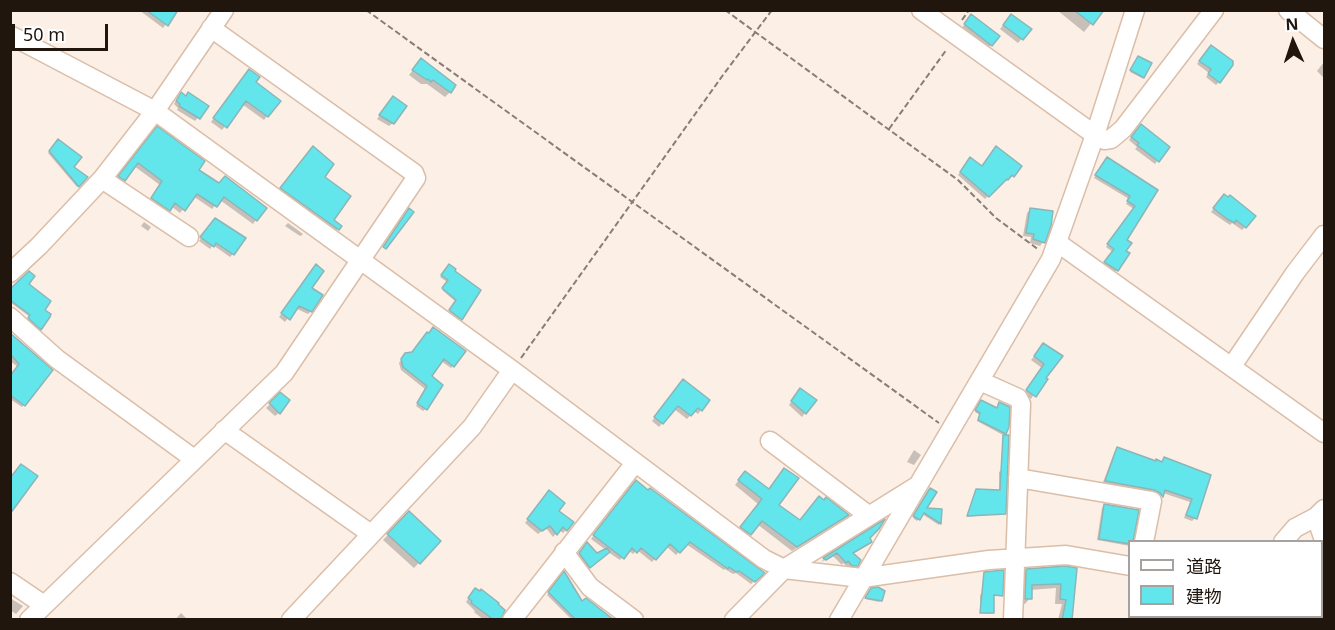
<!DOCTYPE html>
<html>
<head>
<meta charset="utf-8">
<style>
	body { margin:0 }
	#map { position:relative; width:1335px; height:630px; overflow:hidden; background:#fbefe6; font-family:"Noto Sans","Noto Sans JP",sans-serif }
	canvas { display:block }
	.frame { position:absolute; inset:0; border:12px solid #21160e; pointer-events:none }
	.legend { position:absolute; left:1128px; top:540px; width:195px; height:78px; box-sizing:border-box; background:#fff; border:2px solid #a6a29f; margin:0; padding:8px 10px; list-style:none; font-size:18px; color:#21160e }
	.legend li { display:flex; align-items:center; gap:12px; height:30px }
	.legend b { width:30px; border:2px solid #a6a29f }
	.north { position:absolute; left:1263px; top:12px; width:60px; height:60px; -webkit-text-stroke:4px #fff; paint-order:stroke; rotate:357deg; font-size:16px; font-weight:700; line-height:24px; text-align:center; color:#21160e }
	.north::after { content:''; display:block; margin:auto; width:21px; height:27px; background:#21160e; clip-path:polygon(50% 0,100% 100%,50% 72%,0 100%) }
	.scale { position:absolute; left:12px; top:24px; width:96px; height:27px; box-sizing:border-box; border:3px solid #21160e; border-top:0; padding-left:8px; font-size:18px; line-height:21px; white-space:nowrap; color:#21160e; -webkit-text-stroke:4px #fff; paint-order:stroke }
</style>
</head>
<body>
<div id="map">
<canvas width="1335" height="630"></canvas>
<div class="frame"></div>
<ul class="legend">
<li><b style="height:8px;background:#fff"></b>道路</li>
<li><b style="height:16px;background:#62e6ec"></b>建物</li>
</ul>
<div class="north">N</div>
<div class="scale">50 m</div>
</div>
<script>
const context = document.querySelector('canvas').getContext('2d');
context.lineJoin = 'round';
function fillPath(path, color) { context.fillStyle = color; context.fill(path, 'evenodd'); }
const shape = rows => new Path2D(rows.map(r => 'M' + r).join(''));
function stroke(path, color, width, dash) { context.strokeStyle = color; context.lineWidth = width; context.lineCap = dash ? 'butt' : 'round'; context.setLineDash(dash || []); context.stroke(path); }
const shadow = shape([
	[139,10,177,10,163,28],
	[1057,10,1102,10,1084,32],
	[1008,19,1029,30,1018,43,1000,29],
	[968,20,991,45,987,49,961,29],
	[1208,49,1219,82,1216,85,1206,77,1209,73,1197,64],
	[1137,59,1143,77,1142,78,1130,72],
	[1324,62,1324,78,1317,71],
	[417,65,450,92,445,97,427,84,421,84,409,75],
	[246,74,254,82,267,116,264,120,242,104,222,130,211,122],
	[178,97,207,107,195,121,177,110,178,108,174,104],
	[393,98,393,123,389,126,377,119],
	[1138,129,1157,161,1155,164,1135,149,1137,147,1129,140],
	[154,132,197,170,219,185,256,220,253,224,220,200,212,209,193,196,180,213,171,206,165,213,148,202,160,185,134,166,121,183,116,180],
	[58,141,72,167,86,177,77,187,48,153],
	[310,150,323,178,332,221,340,226,335,232,279,191],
	[994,151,1013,176,1004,182,1003,181,985,199,958,175,967,162,981,167],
	[1105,161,1156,191,1125,240,1124,252,1115,272,1103,265,1113,252,1106,247,1134,209,1126,204,1129,199,1094,178],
	[1221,199,1245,227,1242,230,1232,223,1230,225,1224,221,1211,212],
	[1031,209,1043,242,1040,246,1030,243,1031,237,1023,236,1027,213],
	[144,222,151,227,148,231,141,226],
	[212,222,233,254,230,257,213,245,210,249,199,241],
	[288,223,303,234,302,235,300,236,285,226],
	[449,265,453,271,460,320,449,312,456,302,442,290,447,282,440,277],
	[313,269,311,311,308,314,295,308,285,322,279,317],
	[27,285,43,310,39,330,28,320,30,317,10,302,10,291],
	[10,334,51,370,22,407,10,399,10,378,18,367,10,361],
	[425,336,453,366,451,368,441,361,430,377,426,409,423,411,416,406,425,389,401,370,399,363,403,357,412,354],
	[1043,345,1061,356,1044,378,1031,399,1024,394,1042,368,1031,360],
	[680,384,708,401,698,414,694,411,687,419,674,409,659,427,652,421],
	[797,393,815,400,802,417,789,405],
	[280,394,279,413,275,416,266,408],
	[980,403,1005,433,1003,435,977,421,980,415,975,412],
	[1004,437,1004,513,967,517,976,490,999,491,999,472,1002,470],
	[1117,449,1161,463,1165,459,1209,476,1195,518,1192,521,1184,518,1190,502,1163,493,1158,499,1102,485,1114,453],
	[914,450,921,455,914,465,907,462],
	[741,477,799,522,824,502,843,519,792,551,757,524,745,538,737,532,758,504,735,485],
	[633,485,762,573,751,584,736,573,733,574,725,569,724,570,686,544,676,555,666,546,652,562,637,550,633,554,628,550,620,560,608,552,587,570,577,556,585,546,596,555,606,550,591,539],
	[929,491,925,509,940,511,939,525,922,514,917,521,913,518],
	[546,495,557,511,566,530,563,533,559,530,553,537,546,528,538,534,525,523],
	[1104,506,1130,542,1130,546,1097,540,1102,508],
	[409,513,439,541,414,568,383,540],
	[868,538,867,545,852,554,856,565,853,569,849,568,843,563,842,565,833,556,821,562,824,559],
	[1065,568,1071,620,1058,620,1062,604,1055,604,1056,588,1030,590,1030,598,1025,604,1020,603,1021,576,1027,570],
	[564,574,582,604,612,620,572,620,547,595],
	[984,574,1001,595,993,596,991,614,980,613,980,595,982,593],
	[870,591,880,601,879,602,865,599],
	[472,593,500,620,484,620,474,612,475,611,466,602],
	[10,598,23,606,16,614,10,610],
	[181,613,188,620,175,620],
	[1324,613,1324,620,1314,620,1322,616],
	[1201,616,1212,616,1215,620,1200,620],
	[1217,616,1262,616,1261,620,1230,620]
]);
const building = shape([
	[146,10,178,10,168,26,146,10],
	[1074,10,1104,10,1093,25,1074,10],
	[971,14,1000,36,992,46,964,24,971,14],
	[1011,14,1032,29,1023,40,1003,25,1011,14],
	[1211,45,1233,61,1233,65,1220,83,1208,74,1211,69,1199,61,1211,45],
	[1138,56,1152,63,1144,78,1130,70,1138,56],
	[421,58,456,85,451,93,433,80,431,82,428,79,427,80,412,70,421,58],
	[249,69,260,77,256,82,281,101,268,117,246,101,227,128,213,118,249,69],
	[181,92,186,96,188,92,209,106,200,119,179,106,180,104,176,101,181,92],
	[393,96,407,106,394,124,379,115,393,96],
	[1141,124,1170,147,1159,162,1137,145,1139,143,1131,137,1141,124],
	[157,126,205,161,199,170,219,183,225,176,267,208,257,221,224,197,217,207,197,194,185,211,175,203,170,211,151,198,162,181,138,163,125,181,118,176,157,126],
	[58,139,82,157,74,167,88,177,79,187,49,151,58,139],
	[313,146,334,164,325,177,351,196,334,220,342,226,339,230,280,188,313,146],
	[996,146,1022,166,1014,177,1012,175,1008,180,1007,179,989,197,960,172,970,157,982,166,996,146],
	[1107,157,1158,190,1127,240,1132,243,1126,251,1130,253,1118,271,1104,262,1114,249,1107,244,1135,206,1127,201,1130,196,1095,175,1107,157],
	[1224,194,1228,197,1230,195,1256,216,1246,228,1236,220,1235,223,1227,219,1213,208,1224,194],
	[409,208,414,212,386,249,383,247,409,208],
	[1030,208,1053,211,1051,226,1045,243,1033,239,1034,234,1026,233,1030,208],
	[215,218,246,238,234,255,216,243,214,247,200,237,215,218],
	[316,264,324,271,312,288,323,295,312,312,299,306,290,320,281,313,316,264],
	[449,264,456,269,455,271,481,290,462,320,449,310,456,300,442,288,448,280,441,275,449,264],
	[29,271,35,276,29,284,51,301,45,310,51,314,50,317,41,330,28,318,30,315,10,300,10,289,29,271],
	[433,327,466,351,454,367,444,359,432,376,443,385,427,410,417,403,427,386,403,367,401,359,405,353,412,352,427,332,429,333,433,327],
	[10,333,53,370,25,406,10,395,10,376,19,364,10,354,10,333],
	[1043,343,1063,356,1046,378,1048,379,1036,397,1026,390,1044,364,1034,356,1043,343],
	[683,379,710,400,702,411,698,408,691,416,678,406,663,424,654,417,683,379],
	[800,388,817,400,806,414,791,401,800,388],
	[280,392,290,400,280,414,269,403,280,392],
	[981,400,997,408,999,402,1010,407,1009,427,1006,434,978,420,980,413,975,410,981,400],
	[1003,435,1009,435,1006,514,967,516,976,489,1000,490,1003,435],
	[1117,447,1156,461,1156,459,1162,462,1164,457,1211,475,1197,519,1186,515,1192,499,1165,490,1163,497,1160,493,1154,490,1105,481,1117,447],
	[21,464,38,476,10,514,10,478,21,464],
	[784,468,799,478,779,505,800,520,819,496,824,500,826,497,849,515,797,547,762,521,751,535,740,527,762,499,738,480,745,471,769,489,784,468],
	[636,480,648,490,650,488,765,573,755,582,739,571,736,572,729,567,728,569,690,542,680,553,670,544,656,560,641,548,637,553,632,548,624,559,593,535,636,480],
	[930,488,937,492,927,508,942,509,941,524,924,513,920,520,913,516,930,488],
	[549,490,565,503,559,511,574,522,567,531,563,527,557,535,550,526,542,531,527,519,549,490],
	[1104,504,1139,510,1133,542,1130,542,1130,544,1099,539,1104,504],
	[409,511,441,541,420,564,387,534,409,511],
	[885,519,879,529,870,538,872,542,853,553,861,560,858,566,852,566,848,561,846,563,837,553,826,560,824,559,823,558,885,519],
	[587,542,597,553,607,548,610,552,590,568,579,553,587,542],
	[1065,566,1077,568,1072,620,1062,620,1066,600,1060,599,1061,584,1032,585,1032,599,1025,599,1026,569,1065,566],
	[1004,570,1003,596,994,595,994,613,980,613,984,572,1004,570],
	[564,571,582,601,586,598,614,620,576,620,548,592,564,571],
	[878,587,885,591,882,601,865,598,871,588,878,587],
	[475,588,480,591,481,589,499,603,498,604,505,610,501,620,494,620,471,603,472,601,468,598,475,588]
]);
const path = shape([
	[366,10,939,423],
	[725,10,958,180,996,218,1039,250],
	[962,20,969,10],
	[889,129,947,49],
	[521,358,723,75,772,10]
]);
const minor = shape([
	[921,10,1095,135,1104,140,1111,139,1123,129,1214,10],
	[1288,10,1324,39],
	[10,35,155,111,512,370,764,559,784,569,862,578,989,560,1066,555,1130,566],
	[102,179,189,237],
	[1058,243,1324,433],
	[10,273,39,246,102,179,155,111,224,10],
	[10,317,57,359,194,459],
	[1232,366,1295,273,1324,235],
	[980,381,1018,398,1021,404,1013,620],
	[224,430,371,534],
	[770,441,868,515],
	[1018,478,1152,501,1144,542],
	[1316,517,1324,540],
	[1283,542,1295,528,1316,517,1324,509],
	[564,552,590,587,634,620],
	[10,582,44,605],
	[1322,599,1324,597],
	[29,620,284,373,416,178,414,173,211,28],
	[291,620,472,427,512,370],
	[512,620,635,463],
	[734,620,784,569,917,486],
	[839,620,1051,259,1095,135,1135,10],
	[1289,620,1293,616]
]);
fillPath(shadow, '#0003');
fillPath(building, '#62e6ec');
stroke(building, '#8bb5b7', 1.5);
stroke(minor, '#dbbea8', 21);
stroke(path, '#897e76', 2, [6, 3]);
stroke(minor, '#fff', 18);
</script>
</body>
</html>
